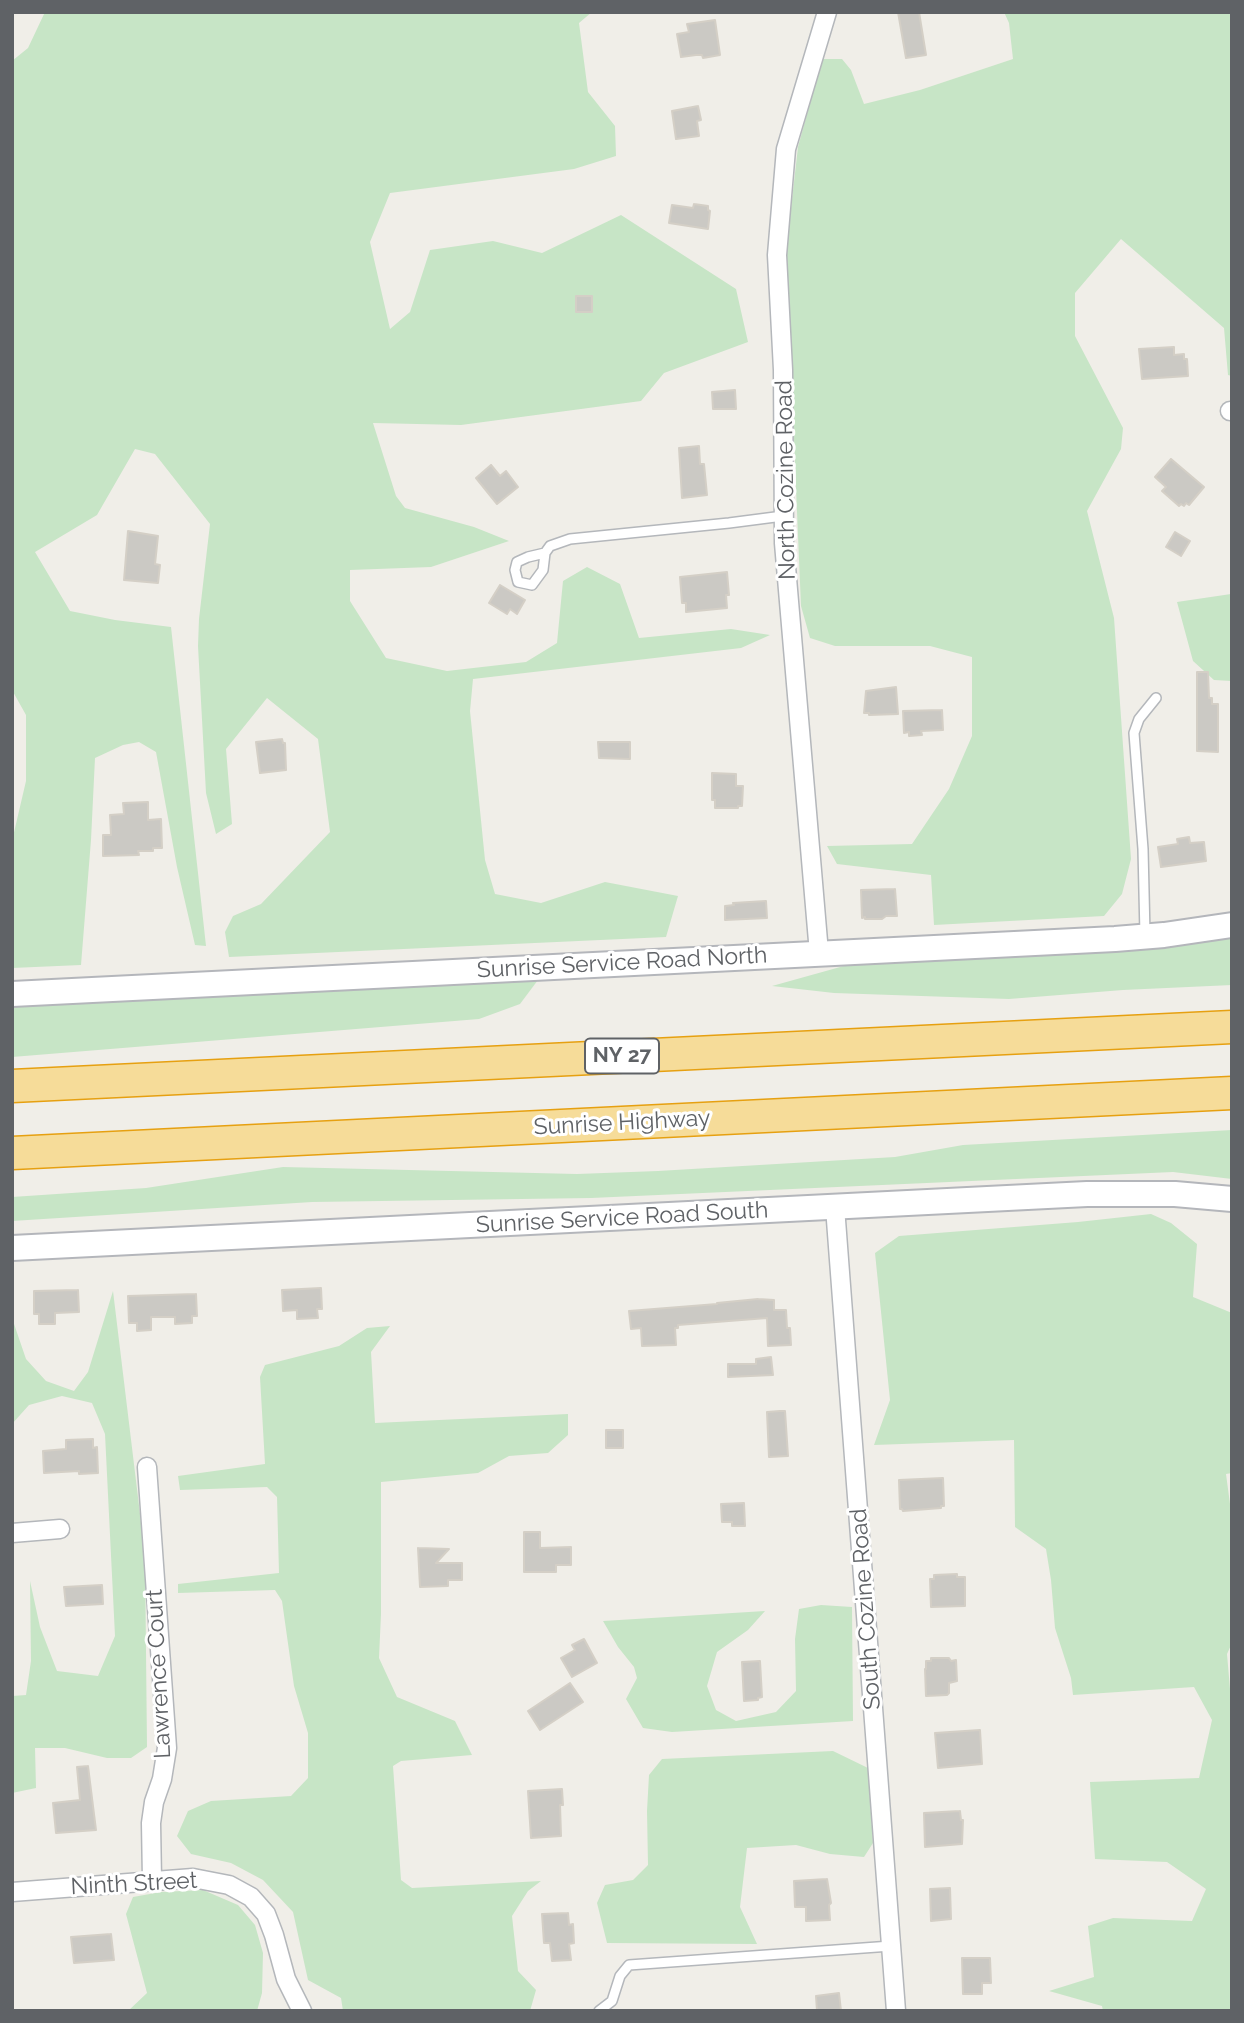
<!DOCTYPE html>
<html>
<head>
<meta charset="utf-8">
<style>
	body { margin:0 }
	#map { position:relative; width:1244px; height:2023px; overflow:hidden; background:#f0eee8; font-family:Raleway,sans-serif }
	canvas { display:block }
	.frame { position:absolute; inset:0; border:14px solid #5f6266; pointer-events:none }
</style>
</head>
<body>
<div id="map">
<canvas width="1244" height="2023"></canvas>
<div class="frame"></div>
</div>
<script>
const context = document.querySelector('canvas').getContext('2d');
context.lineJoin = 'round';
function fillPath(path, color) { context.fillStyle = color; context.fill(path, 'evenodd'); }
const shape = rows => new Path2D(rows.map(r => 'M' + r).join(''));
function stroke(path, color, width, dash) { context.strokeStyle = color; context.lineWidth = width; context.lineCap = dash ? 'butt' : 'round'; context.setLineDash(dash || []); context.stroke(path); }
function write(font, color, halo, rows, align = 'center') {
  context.font = font + ' Raleway,sans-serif'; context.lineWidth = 6; context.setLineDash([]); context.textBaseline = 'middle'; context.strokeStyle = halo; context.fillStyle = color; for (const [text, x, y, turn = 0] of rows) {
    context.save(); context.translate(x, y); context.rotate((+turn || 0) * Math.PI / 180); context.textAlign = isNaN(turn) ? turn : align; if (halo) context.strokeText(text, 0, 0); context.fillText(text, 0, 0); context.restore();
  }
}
const green = shape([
	[45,12,592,12,579,23,588,92,615,126,616,156,574,169,390,193,370,242,390,329,410,312,430,250,493,241,542,253,621,215,736,289,748,342,664,373,641,401,461,425,373,423,396,496,405,508,474,527,509,541,431,567,350,570,350,601,386,658,447,671,526,662,557,643,563,581,587,567,620,584,639,638,731,629,770,635,741,648,473,679,470,711,485,860,495,894,541,903,605,882,678,896,666,937,229,957,225,932,233,916,261,904,330,832,318,739,267,698,226,749,232,824,216,834,206,793,198,646,199,619,210,524,155,454,135,449,97,515,35,552,70,611,115,620,171,627,206,946,195,945,177,867,156,752,139,742,123,745,95,758,91,840,81,965,12,968,12,841,26,781,26,715,12,690,12,61,28,48],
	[1004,12,1232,12,1232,376,1228,375,1224,328,1121,239,1075,293,1075,336,1123,428,1121,449,1087,511,1114,618,1131,859,1122,894,1104,916,934,925,931,875,837,864,827,846,912,844,949,789,972,736,972,657,930,646,835,646,810,638,801,606,786,252,798,147,822,59,842,59,851,70,864,104,920,90,1013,59,1009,23],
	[1232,591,1232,681,1214,680,1193,661,1177,602,1231,594],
	[1232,937,1232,985,1123,990,1009,999,834,993,772,986,851,964,1072,954,1213,941],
	[541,976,520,1004,479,1019,12,1057,12,1002],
	[1232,1130,1232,1179,1173,1172,591,1198,312,1202,12,1221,12,1197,146,1188,283,1167,577,1174,658,1171,895,1157,963,1145],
	[1151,1214,1171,1223,1197,1244,1193,1297,1232,1313,1232,1473,1226,1474,1232,1519,1232,1643,1227,1654,1232,1712,1232,2011,1103,2011,1102,2006,1049,1991,1094,1977,1088,1926,1113,1918,1192,1921,1206,1889,1167,1862,1095,1859,1090,1782,1199,1778,1212,1720,1194,1687,1073,1695,1071,1678,1055,1628,1051,1580,1046,1549,1015,1527,1014,1440,874,1445,890,1400,875,1253,899,1236,1078,1222],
	[113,1291,145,1555,147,1747,131,1758,107,1758,65,1748,35,1748,36,1788,12,1793,12,1696,26,1695,31,1661,30,1581,40,1627,57,1671,98,1676,115,1636,105,1434,92,1403,62,1396,29,1405,12,1424,12,1318,26,1359,46,1381,74,1391,88,1372],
	[390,1326,371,1352,375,1423,568,1414,568,1435,548,1453,509,1456,478,1473,381,1482,381,1614,379,1658,397,1697,455,1721,472,1755,401,1761,393,1766,401,1880,412,1888,541,1881,528,1891,512,1916,518,1971,536,1990,530,2011,343,2011,341,1998,308,1980,293,1912,263,1880,231,1863,191,1854,177,1836,188,1811,211,1801,291,1796,308,1778,308,1733,294,1686,282,1601,275,1590,178,1593,178,1584,279,1573,277,1497,267,1487,180,1490,178,1476,265,1464,260,1377,265,1365,339,1346,367,1328],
	[821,1605,852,1607,853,1721,672,1732,643,1728,626,1699,637,1678,634,1667,618,1647,603,1621,765,1611,748,1630,717,1652,707,1686,716,1710,736,1721,776,1712,796,1691,795,1639,799,1609],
	[833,1751,868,1768,873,1843,864,1857,830,1854,796,1845,747,1848,740,1907,757,1944,607,1943,597,1903,605,1885,633,1880,648,1865,647,1811,649,1775,662,1759],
	[203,1890,238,1905,255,1925,263,1953,262,1993,257,2011,128,2011,147,1993,126,1914,133,1897,161,1892]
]);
const building = shape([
	[898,12,919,12,926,55,906,58,898,12],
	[715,20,720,55,703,58,702,55,696,55,681,57,677,34,689,32,687,24,715,20],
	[698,106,701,120,697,121,699,136,676,139,672,111,698,106],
	[694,204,708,206,708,210,710,211,708,229,669,223,672,205,693,208,694,204],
	[576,296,592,296,592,312,576,312,576,296],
	[1174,347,1174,355,1184,354,1184,359,1187,359,1188,376,1142,379,1139,349,1174,347],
	[735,390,736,409,713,409,712,392,735,390],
	[699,446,700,464,704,464,707,495,682,498,679,448,699,446],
	[1171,459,1204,487,1189,505,1186,503,1184,506,1181,504,1179,506,1162,491,1166,487,1155,477,1171,459],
	[491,465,500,476,506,471,518,487,497,504,476,478,491,465],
	[128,531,158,536,155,564,160,565,158,583,124,580,128,531],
	[1175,532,1190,541,1181,556,1166,547,1175,532],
	[727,572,729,595,726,595,727,608,686,612,686,603,682,603,680,577,727,572],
	[500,585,525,600,517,614,510,609,507,614,489,603,500,585],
	[1197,672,1208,672,1209,698,1212,698,1212,704,1218,704,1218,752,1197,751,1197,672],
	[896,687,898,714,869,715,869,713,864,713,866,691,896,687],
	[942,710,943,730,921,731,922,735,909,736,909,732,904,733,903,711,942,710],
	[282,739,283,743,285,743,286,770,260,773,256,742,282,739],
	[598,742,630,742,630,759,599,758,598,742],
	[712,773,736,774,736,786,743,786,742,806,738,806,738,808,715,808,715,800,712,800,712,773],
	[148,802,148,820,161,819,162,848,153,848,153,851,138,851,139,855,103,856,103,835,111,835,110,815,124,814,123,803,148,802],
	[1189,837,1190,843,1204,842,1206,861,1161,867,1158,847,1178,844,1177,839,1189,837],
	[895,889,897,916,886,916,882,919,865,919,865,917,862,918,861,890,895,889],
	[766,901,767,918,725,920,725,906,734,905,733,903,766,901],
	[321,1288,322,1309,317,1309,318,1318,297,1319,297,1310,283,1311,282,1290,321,1288],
	[78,1290,79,1312,55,1313,55,1324,39,1324,39,1314,34,1314,34,1291,78,1290],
	[196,1294,197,1316,192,1316,192,1323,175,1324,175,1317,151,1317,151,1330,137,1331,137,1323,129,1323,128,1296,196,1294],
	[758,1299,774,1300,774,1310,786,1310,787,1328,790,1328,791,1345,768,1346,767,1318,678,1325,678,1328,675,1328,676,1345,642,1346,641,1328,631,1329,629,1311,717,1304,717,1303,758,1299],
	[771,1357,773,1375,728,1377,728,1364,756,1364,756,1359,771,1357],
	[780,1411,785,1411,788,1456,769,1457,767,1412,780,1411],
	[606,1430,623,1430,623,1448,606,1448,606,1430],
	[93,1439,93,1448,97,1447,98,1473,79,1474,79,1471,44,1473,43,1451,66,1449,66,1440,93,1439],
	[943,1478,944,1506,941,1506,941,1508,903,1511,902,1509,900,1509,899,1480,943,1478],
	[744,1503,745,1526,732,1526,732,1522,722,1522,721,1504,744,1503],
	[524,1532,540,1532,540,1548,571,1547,571,1565,556,1565,556,1572,524,1572,524,1532],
	[418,1548,449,1549,436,1563,462,1563,462,1580,448,1580,448,1586,420,1587,418,1548],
	[957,1574,957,1577,965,1577,965,1606,931,1607,930,1579,934,1579,934,1575,957,1574],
	[102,1585,103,1604,66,1606,64,1587,102,1585],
	[584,1639,597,1663,572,1677,561,1658,575,1650,572,1645,584,1639],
	[931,1658,949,1658,951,1661,956,1660,957,1681,949,1683,949,1693,947,1695,926,1696,925,1669,926,1669,926,1661,931,1661,931,1658],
	[760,1661,762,1697,758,1698,758,1700,744,1701,742,1662,760,1661],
	[570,1683,583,1702,540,1730,528,1711,570,1683],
	[980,1730,982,1764,938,1768,935,1733,980,1730],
	[88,1766,96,1830,56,1833,53,1803,80,1800,77,1767,88,1766],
	[562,1789,563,1805,560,1805,561,1836,531,1838,528,1791,562,1789],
	[960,1811,961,1820,963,1820,962,1844,925,1847,924,1813,960,1811],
	[827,1879,831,1903,829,1905,830,1920,806,1921,806,1907,795,1907,794,1881,827,1879],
	[950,1888,951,1919,931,1921,930,1889,950,1888],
	[568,1913,569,1925,573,1924,574,1943,569,1944,571,1960,552,1961,550,1943,544,1943,542,1914,568,1913],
	[111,1934,114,1960,74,1963,71,1937,111,1934],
	[962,1958,990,1958,991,1983,982,1983,982,1994,963,1994,962,1958],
	[839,1993,841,2011,817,2011,816,1996,839,1993]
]);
const lane = shape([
	[545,553,528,557,517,562,515,570,518,582,532,585,543,570,545,553,550,546,570,539,729,523,783,516],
	[1145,935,1143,849,1134,733,1139,719,1156,698],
	[599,2011,612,2001,620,1976,629,1965,891,1946]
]);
const street = shape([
	[1230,411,1232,411],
	[819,953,784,543,783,370,777,255,786,149,827,12],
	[835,1207,896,2011],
	[147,1467,167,1748,162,1779,154,1802,151,1823,152,1880],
	[12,1533,60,1529],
	[12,1892,193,1878,229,1885,251,1897,266,1914,274,1935,286,1979,302,2011]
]);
const secondary = shape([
	[12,994,1115,939,1164,935,1232,925],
	[12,1248,1087,1194,1175,1194,1232,1199]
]);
const highway = shape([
	[12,1086,1232,1027],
	[12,1153,1232,1093]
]);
const shields = [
	[622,1056,74]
];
const shieldNames = [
	["NY 27",622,1056]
];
const streetNames = [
	["North Cozine Road",786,480,-91],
	["Sunrise Service Road North",622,963,-3],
	["Sunrise Highway",622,1123,-3],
	["Sunrise Service Road South",622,1218,-3],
	["South Cozine Road",866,1609,-94],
	["Lawrence Court",159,1674,-93],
	["Ninth Street",134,1884,-3]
];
fillPath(green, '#c7e5c6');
fillPath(building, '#cbc9c4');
stroke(building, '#d4cfc6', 2);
stroke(lane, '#b4b7bb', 12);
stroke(street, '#b4b7bb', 21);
stroke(secondary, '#b4b6bb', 28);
stroke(highway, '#e6a011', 35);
stroke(lane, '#fff', 9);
stroke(street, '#fff', 18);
stroke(secondary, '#fff', 24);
stroke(highway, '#f6dc99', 32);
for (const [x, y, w] of shields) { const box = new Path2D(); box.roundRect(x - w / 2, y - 17.5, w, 35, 5); context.fillStyle = '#fff'; context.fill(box); stroke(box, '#5f6266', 2); }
write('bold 21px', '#5f6266', null, shieldNames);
write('23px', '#5f6266', '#fff', streetNames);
</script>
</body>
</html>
